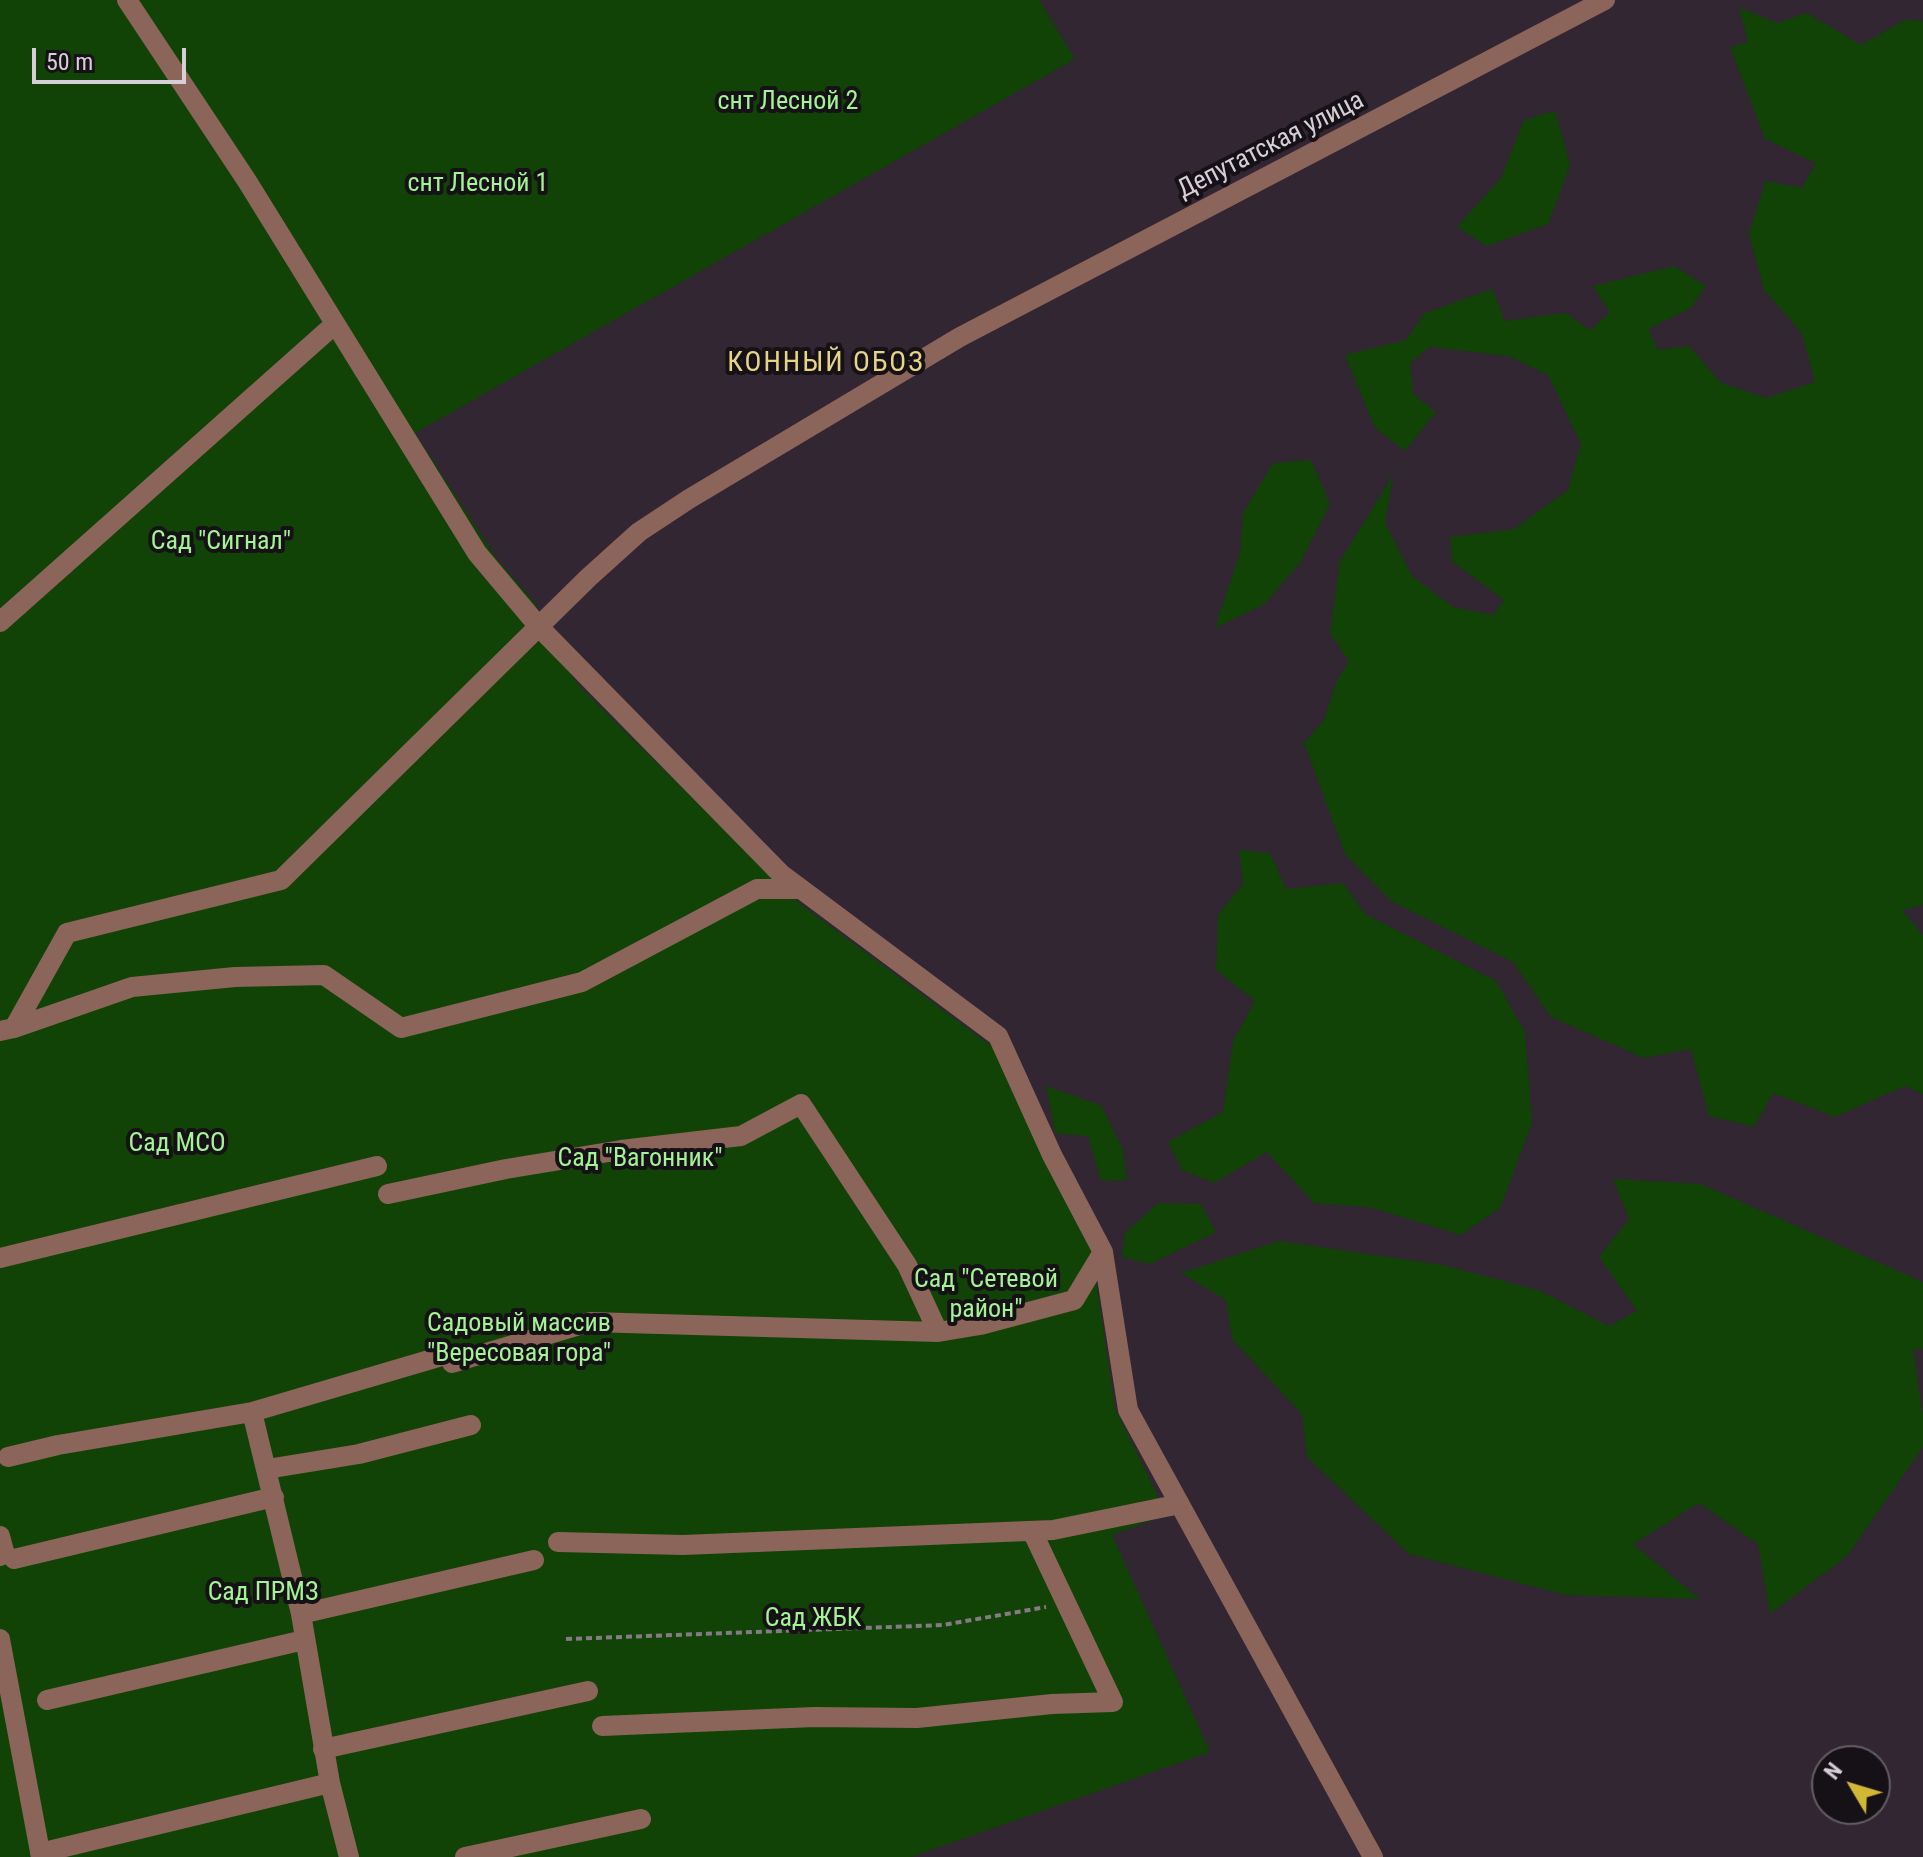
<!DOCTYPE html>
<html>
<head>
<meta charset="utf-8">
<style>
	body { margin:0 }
	#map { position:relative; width:1923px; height:1857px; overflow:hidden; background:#312632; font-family:"Roboto Condensed",sans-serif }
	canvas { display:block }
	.north { position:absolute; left:1811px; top:1745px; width:80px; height:80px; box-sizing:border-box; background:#161116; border:2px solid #635d63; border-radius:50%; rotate:308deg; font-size:22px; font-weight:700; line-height:32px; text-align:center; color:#d6cfd7 }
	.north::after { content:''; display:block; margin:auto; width:28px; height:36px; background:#d2b736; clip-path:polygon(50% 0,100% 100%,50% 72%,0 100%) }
	.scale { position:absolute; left:32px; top:48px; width:154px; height:36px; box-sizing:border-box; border:4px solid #d6cfd7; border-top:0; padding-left:10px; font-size:24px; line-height:28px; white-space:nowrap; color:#d6cfd7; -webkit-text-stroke:6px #161116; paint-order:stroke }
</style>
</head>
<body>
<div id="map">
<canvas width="1923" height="1857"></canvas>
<div class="north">N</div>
<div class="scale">50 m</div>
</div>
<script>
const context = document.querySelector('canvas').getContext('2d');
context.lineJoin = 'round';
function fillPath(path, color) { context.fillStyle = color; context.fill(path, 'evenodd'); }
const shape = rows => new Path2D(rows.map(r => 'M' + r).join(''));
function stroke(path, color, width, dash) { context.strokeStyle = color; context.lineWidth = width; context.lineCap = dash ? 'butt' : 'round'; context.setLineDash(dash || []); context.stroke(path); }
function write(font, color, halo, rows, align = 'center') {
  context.font = font + ' "Roboto Condensed",sans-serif'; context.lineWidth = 8; context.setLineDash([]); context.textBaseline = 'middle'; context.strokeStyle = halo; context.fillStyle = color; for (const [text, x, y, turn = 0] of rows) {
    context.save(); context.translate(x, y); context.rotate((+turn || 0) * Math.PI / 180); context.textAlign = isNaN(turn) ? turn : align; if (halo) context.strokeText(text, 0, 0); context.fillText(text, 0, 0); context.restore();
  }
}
const green = shape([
	[0,0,1039,0,1075,59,415,433,497,559,538,606,531,611,578,685,799,903,994,1048,1092,1253,1115,1408,1167,1515,1112,1535,1210,1752,911,1857,0,1857],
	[1739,7,1777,23,1807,13,1861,45,1905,20,1923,21,1923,905,1902,910,1923,935,1923,1094,1905,1086,1835,1117,1773,1093,1754,1127,1709,1116,1691,1049,1644,1058,1551,1017,1513,962,1391,901,1345,854,1304,743,1324,720,1337,680,1349,661,1330,633,1340,561,1393,475,1385,523,1412,576,1453,607,1493,615,1504,600,1452,561,1450,537,1514,529,1568,490,1581,444,1548,375,1509,356,1429,347,1410,363,1413,394,1436,412,1405,451,1375,428,1345,355,1406,340,1425,313,1492,289,1505,321,1565,313,1590,330,1610,313,1593,286,1674,266,1706,286,1691,308,1648,329,1658,350,1689,346,1721,383,1767,398,1815,382,1802,334,1764,290,1749,233,1766,181,1802,188,1816,163,1765,139,1730,47,1748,42],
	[1555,111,1570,165,1548,224,1487,246,1457,227,1501,178,1524,120],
	[1311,460,1330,504,1301,561,1265,604,1215,628,1240,552,1243,513,1273,463],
	[1239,850,1270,853,1286,889,1343,883,1365,914,1496,981,1525,1032,1532,1123,1500,1208,1461,1235,1369,1207,1314,1203,1267,1152,1214,1183,1182,1170,1168,1142,1223,1112,1233,1041,1255,1001,1216,970,1218,915,1243,884],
	[1046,1086,1101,1105,1122,1148,1127,1180,1101,1181,1088,1136,1055,1133],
	[1613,1179,1701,1184,1923,1282,1923,1349,1913,1350,1923,1417,1923,1447,1847,1556,1770,1614,1758,1544,1699,1503,1633,1544,1700,1599,1566,1595,1409,1554,1307,1457,1302,1414,1232,1339,1226,1300,1181,1273,1279,1241,1443,1265,1538,1290,1609,1326,1637,1311,1599,1257,1629,1219],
	[1158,1203,1201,1204,1216,1232,1150,1264,1122,1257,1125,1233]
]);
const path = shape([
	[566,1639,943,1625,1046,1607]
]);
const minor = shape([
	[127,0,247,181,477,553,540,628,781,874,998,1036,1052,1155,1103,1252,1128,1410,1373,1857],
	[0,622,335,324],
	[14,1028,132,987,235,977,324,975,401,1028,582,982,757,889,801,889],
	[0,1031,14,1028,67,933,281,880,588,578,639,532,689,499,960,337,1605,0],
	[388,1194,506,1169,621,1150,741,1136,801,1104,907,1265,938,1332],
	[0,1258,377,1166],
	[452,1363,590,1322,938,1332,980,1325,1074,1300,1103,1252],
	[8,1457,58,1445,252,1412],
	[267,1469,359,1454,471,1425],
	[0,1536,4,1551,0,1556],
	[558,1542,683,1545,1053,1530,1180,1504],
	[14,1559,274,1497],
	[301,1614,252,1412,449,1354],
	[0,1639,41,1857],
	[47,1700,304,1640],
	[602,1726,814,1717,917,1718,1052,1704,1113,1702,1032,1531],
	[323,1749,588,1691],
	[40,1853,330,1783],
	[349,1857,330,1783,301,1614,534,1560],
	[465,1857,641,1819]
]);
const parkNames = [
	["снт Лесной 2",788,102],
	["снт Лесной 1",478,184],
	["Сад \"Сигнал\"",221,542],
	["Сад МСО",177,1144],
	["Сад \"Вагонник\"",640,1159],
	["Сад \"Сетевой",986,1280],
	["район\"",986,1310],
	["Садовый массив",519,1324],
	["\"Вересовая гора\"",519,1354],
	["Сад ПРМЗ",263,1593],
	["Сад ЖБК",813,1619]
];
const streetNames = [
	["Депутатская улица",1271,146,-27]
];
const neighbourhoodNames = [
	["КОННЫЙ ОБОЗ",826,364]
];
fillPath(green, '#114206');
stroke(path, '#847b85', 4, [6, 4]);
stroke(minor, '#8b645a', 20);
write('26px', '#a4f395', '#161116', parkNames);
write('26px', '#d6cfd7', '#161116', streetNames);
context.letterSpacing = '2px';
write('28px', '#e7d587', '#161116', neighbourhoodNames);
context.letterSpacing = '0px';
</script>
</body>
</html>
